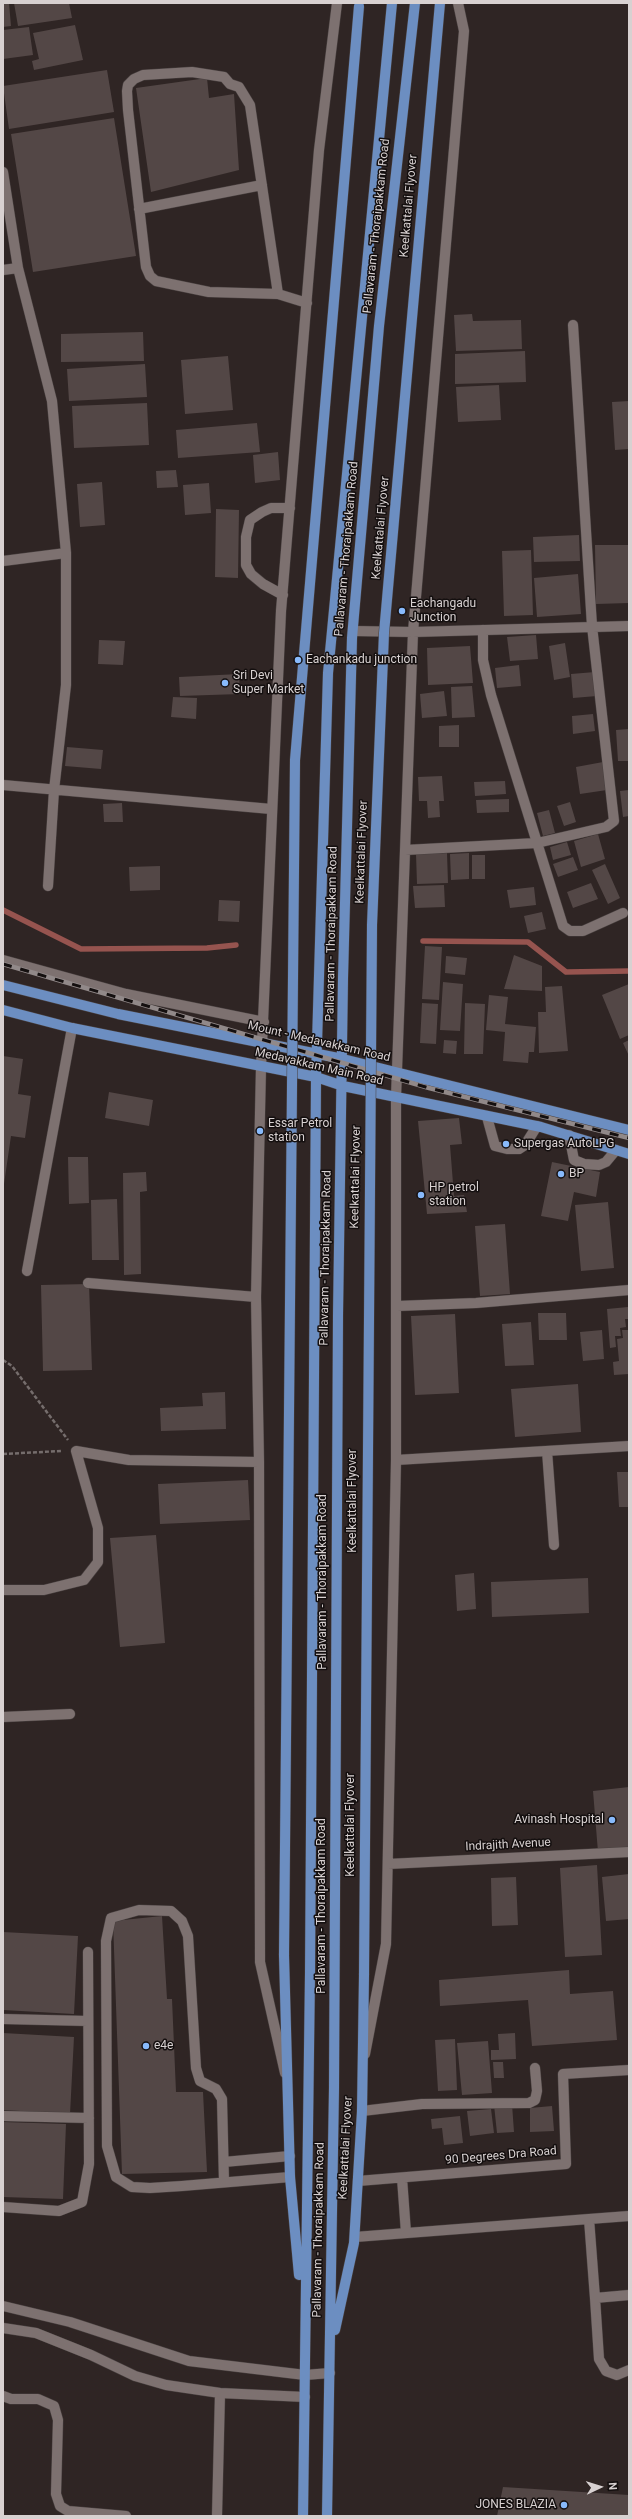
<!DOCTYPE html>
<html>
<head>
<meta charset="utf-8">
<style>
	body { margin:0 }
	#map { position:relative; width:632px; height:2519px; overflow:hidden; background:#2f2524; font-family:Roboto,sans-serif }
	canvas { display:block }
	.frame { position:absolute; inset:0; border:4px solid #d8d1d1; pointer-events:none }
	.north { position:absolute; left:580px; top:2467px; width:40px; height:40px; -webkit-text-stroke:3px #140f0f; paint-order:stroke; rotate:86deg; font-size:11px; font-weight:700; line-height:16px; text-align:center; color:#d8d1d1 }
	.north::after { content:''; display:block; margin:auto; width:14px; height:18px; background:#d8d1d1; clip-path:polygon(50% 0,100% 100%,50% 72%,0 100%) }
</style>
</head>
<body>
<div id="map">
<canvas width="632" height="2519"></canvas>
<div class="frame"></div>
<div class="north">N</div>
</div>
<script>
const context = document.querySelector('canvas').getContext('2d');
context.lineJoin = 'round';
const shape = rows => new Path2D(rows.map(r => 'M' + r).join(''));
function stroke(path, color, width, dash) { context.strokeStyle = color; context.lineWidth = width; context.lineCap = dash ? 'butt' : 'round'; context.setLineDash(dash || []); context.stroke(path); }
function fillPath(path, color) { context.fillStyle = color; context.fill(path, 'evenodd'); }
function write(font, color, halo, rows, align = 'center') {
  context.font = font + ' Roboto,sans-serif'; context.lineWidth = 3; context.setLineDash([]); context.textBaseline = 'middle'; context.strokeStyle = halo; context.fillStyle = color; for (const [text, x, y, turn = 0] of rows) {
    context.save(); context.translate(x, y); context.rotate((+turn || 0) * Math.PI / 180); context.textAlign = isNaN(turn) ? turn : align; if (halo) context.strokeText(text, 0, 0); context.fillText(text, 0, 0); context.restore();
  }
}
const stream = shape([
	[3,910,81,949,207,948,236,945],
	[423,941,528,942,566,972,629,971]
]);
const building = shape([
	[3,3,9,3,11,26,3,27],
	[14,3,69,3,72,18,18,26],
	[75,25,83,60,34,70,32,61,39,59,33,33],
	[29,27,33,55,3,59,3,30],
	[107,70,114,112,9,129,3,86],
	[207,78,209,98,234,94,239,170,151,192,136,88],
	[114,118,136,256,33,272,11,134],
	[472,314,473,321,521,320,522,349,456,351,454,315],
	[143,332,144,361,61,362,61,334],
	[525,351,526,382,455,384,455,354],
	[228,356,233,410,185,414,181,360],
	[145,364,147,397,69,401,67,369],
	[499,385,501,420,458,422,456,387],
	[629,401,629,449,615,450,612,402],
	[147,403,149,445,74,448,72,406],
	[257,423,260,452,178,458,176,430],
	[278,452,280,480,255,483,253,455],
	[176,470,178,487,157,488,156,471],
	[102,482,105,525,80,527,77,484],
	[209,483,211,513,185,515,183,485],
	[216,509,239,510,238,578,215,577],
	[579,535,580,561,534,562,533,537],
	[595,545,629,545,629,603,596,604],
	[531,550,533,615,504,616,502,551],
	[578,574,581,614,537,617,534,578],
	[536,635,538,659,510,661,507,637],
	[99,640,125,641,123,665,98,664],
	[565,643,570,677,554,680,549,646],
	[470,646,473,683,428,685,427,648],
	[519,665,521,686,497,688,495,668],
	[595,672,597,696,573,698,571,674],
	[239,674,240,694,180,696,179,677],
	[472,686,475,717,452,718,451,687],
	[444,691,447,716,422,718,420,694],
	[173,697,197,698,196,719,171,717],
	[593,714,595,731,573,734,572,716],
	[459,725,459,747,439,747,439,726],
	[629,729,629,761,618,761,616,730],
	[67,747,103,750,101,769,65,766],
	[603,762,607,790,580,794,576,767],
	[442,776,444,801,439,801,440,817,428,818,427,801,419,801,418,777],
	[505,781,506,794,475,796,474,782],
	[629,790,629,816,623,817,620,791],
	[509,799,509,812,477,813,476,800],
	[570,802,576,822,564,826,557,806],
	[122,803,123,822,104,822,103,804],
	[549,810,555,833,543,836,537,813],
	[598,834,605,859,581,867,574,841],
	[567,842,571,855,553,860,550,847],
	[447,853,448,883,417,884,416,854],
	[469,853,469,879,451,880,450,854],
	[472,855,485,855,485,879,472,879],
	[573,857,578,870,558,877,553,864],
	[605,864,620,898,608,904,592,870],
	[160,866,160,890,130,891,129,867],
	[591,883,598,899,573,908,567,892],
	[444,885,445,907,415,908,413,886],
	[534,887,536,905,510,908,507,890],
	[219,900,240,901,239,922,218,921],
	[542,912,546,929,528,933,524,916],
	[425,946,442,947,439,1000,422,999],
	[514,955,542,966,542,991,504,989],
	[446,956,467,958,465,975,445,973],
	[443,982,463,984,460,1031,440,1030],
	[629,984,629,1035,620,1039,602,995],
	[562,986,568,1051,539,1053,538,1012,546,1012,545,987],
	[489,995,508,997,505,1024,536,1027,534,1052,529,1052,528,1063,503,1061,505,1032,486,1030],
	[422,1003,438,1004,436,1044,420,1043],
	[465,1003,485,1004,483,1054,464,1054],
	[444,1040,457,1041,456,1054,443,1053],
	[629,1040,629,1056,623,1043],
	[3,1056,23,1059,18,1094,31,1096,25,1138,11,1136,4,1184],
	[109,1092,153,1100,149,1126,105,1118],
	[459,1118,462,1144,450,1145,454,1196,464,1195,467,1212,427,1214,418,1121],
	[68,1157,88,1157,89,1203,69,1204],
	[552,1162,600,1172,596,1197,574,1192,568,1221,541,1216],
	[146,1172,147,1191,140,1192,141,1274,124,1275,123,1173],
	[117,1199,119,1260,92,1260,91,1200],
	[608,1202,614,1268,581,1271,575,1205],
	[505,1224,510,1294,480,1296,475,1226],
	[89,1284,92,1370,43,1371,41,1285],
	[628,1307,629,1319,625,1319,626,1327,620,1328,621,1336,615,1336,616,1347,610,1348,607,1309],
	[538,1313,566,1313,567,1340,539,1340],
	[455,1314,459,1393,415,1395,411,1316],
	[531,1322,534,1365,505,1366,502,1324],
	[602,1330,604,1359,583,1361,580,1332],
	[622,1330,629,1330,629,1374,614,1375,613,1362,619,1361,617,1339,623,1338],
	[578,1384,581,1432,515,1437,511,1389],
	[225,1392,226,1429,161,1431,160,1408,203,1406,202,1393],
	[617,1472,629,1472,629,1507,619,1507],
	[248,1480,250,1520,160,1524,158,1484],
	[156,1535,165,1643,120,1647,110,1538],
	[474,1573,476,1609,457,1611,455,1575],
	[588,1578,589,1613,492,1617,491,1582],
	[629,1787,629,1850,598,1852,593,1791],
	[597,1865,602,1955,565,1957,560,1868],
	[629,1874,629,1919,606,1921,602,1877],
	[516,1877,518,1925,492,1926,491,1878],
	[162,1916,167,1999,172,1999,176,2092,203,2092,207,2172,122,2174,113,1921],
	[3,1932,78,1936,74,2014,3,2010],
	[569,1970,570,1994,613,1991,617,2040,532,2046,528,2000,440,2006,439,1980],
	[3,2033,74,2037,70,2114,3,2110],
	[515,2033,516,2059,491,2060,491,2050,499,2050,498,2034],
	[455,2039,457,2090,438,2091,435,2040],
	[488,2041,492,2093,462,2095,457,2043],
	[493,2062,503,2062,504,2078,494,2078],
	[512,2104,514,2132,497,2133,494,2105],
	[552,2106,554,2131,530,2132,530,2108],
	[491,2109,494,2133,470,2136,467,2111],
	[460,2116,463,2143,444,2145,442,2128,432,2129,431,2119],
	[3,2122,66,2124,63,2199,3,2197],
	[503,2487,629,2495,629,2516,497,2516]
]);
const path = shape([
	[3,1360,12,1366,68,1440],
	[3,1454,61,1451]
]);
const minor = shape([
	[3,172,18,268,52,401,66,553,66,685,54,790,48,886],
	[139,209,262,185],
	[3,270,18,268],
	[278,294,250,105,239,87,230,84,224,77,192,72,143,75,134,79,128,85,127,91,128,110,146,267,150,276,156,281,209,292,278,294,307,303],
	[3,561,66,553],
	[283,595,263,584,251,574,246,565,246,537,250,520,262,512,271,508,290,508],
	[483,630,483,660,491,695,563,926,570,931,583,931,623,913],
	[353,631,413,632,629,626],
	[3,785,271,809],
	[405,850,537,843,606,827,614,821,592,626,573,325],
	[3,960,126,994,264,1022],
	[487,1117,495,1146,507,1149,519,1149,525,1145,537,1126],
	[569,1135,574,1160,584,1164,599,1165,606,1162,616,1150],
	[27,1271,72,1028],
	[88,1283,256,1297],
	[397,1306,476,1303,629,1290],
	[547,1451,554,1545],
	[396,1460,629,1446],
	[3,1590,44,1590,84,1580,98,1562,98,1528,76,1451,129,1460,259,1462],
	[3,1717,70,1714],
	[388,1864,629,1852],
	[3,2019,88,2021],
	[365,2054,386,1944,396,1460,396,1097,413,632,464,31,458,3],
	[285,2073,260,1962,259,1462,256,1297,261,1067,281,611,319,150,337,3],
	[362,2111,422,2104,529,2103,535,2100,537,2091,535,2068],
	[3,2116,89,2118],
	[224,2162,290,2156],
	[402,2178,406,2233],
	[358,2181,566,2164,563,2074,629,2070],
	[224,2182,222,2099,216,2089,200,2081,196,2068,188,1936,182,1921,171,1911,139,1910,111,1918,106,1941,107,2146,116,2177,132,2187,150,2188,182,2186,290,2177],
	[3,2207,59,2211,82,2202,89,2164,88,1952],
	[589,2219,629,2216],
	[355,2237,589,2219,595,2298,629,2295],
	[595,2298,599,2359,606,2371,617,2375,629,2370],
	[3,2306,70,2322,189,2361,305,2375,330,2373],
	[3,2328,36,2333,91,2355,135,2376,166,2385,220,2393,305,2397],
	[3,2396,11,2399,38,2399,54,2406,58,2420,56,2494,60,2506,68,2511,126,2516],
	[217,2516,220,2393]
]);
const major = shape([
	[3,985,118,1014,343,1059,629,1130],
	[3,1010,72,1028,316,1077,343,1086,541,1127,629,1154],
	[284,1955,290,2177,299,2275],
	[335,2330,354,2243,362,2111,364,1975],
	[303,2516,310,1973,316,1077,328,673,392,3],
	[327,2516,334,2088,338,1315,343,978,352,638,379,326,415,3]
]);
const rail = shape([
	[3,964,429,1088,629,1138]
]);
const majorBridge = shape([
	[284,1955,295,760,359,6],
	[364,1975,372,925,384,633,440,3]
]);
const markers = [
	[402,611,4,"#88bafc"],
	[298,660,4,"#88bafc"],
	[225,683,4,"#88bafc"],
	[260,1131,4,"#88bafc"],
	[506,1144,4,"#88bafc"],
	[561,1174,4,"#88bafc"],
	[421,1195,4,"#88bafc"],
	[612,1820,4,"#88bafc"],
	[146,2046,4,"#88bafc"],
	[564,2505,4,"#88bafc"]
];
const streetNames = [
	["Keelkattalai Flyover",409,206,-85],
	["Pallavaram - Thoraipakkam Road",377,226,-84],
	["Keelkattalai Flyover",381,528,-85],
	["Pallavaram - Thoraipakkam Road",347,549,-85],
	["Keelkattalai Flyover",362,852,-88],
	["Pallavaram - Thoraipakkam Road",332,934,-89],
	["Mount - Medavakkam Road",319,1042,13],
	["Medavakkam Main Road",319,1067,13],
	["Keelkattalai Flyover",356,1177,-89],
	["Pallavaram - Thoraipakkam Road",326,1258,-89],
	["Keelkattalai Flyover",353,1501,-90],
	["Pallavaram - Thoraipakkam Road",323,1582,-90],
	["Keelkattalai Flyover",351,1825,-90],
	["Indrajith Avenue",508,1845,-3],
	["Pallavaram - Thoraipakkam Road",322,1906,-90],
	["Keelkattalai Flyover",346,2148,-87],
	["90 Degrees Dra Road",501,2156,-5],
	["Pallavaram - Thoraipakkam Road",319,2230,-89]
];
const poiNames = [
	["Eachangadu",410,604],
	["Junction",410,618],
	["Eachankadu junction",306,660],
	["Sri Devi",233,676],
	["Super Market",233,690],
	["Essar Petrol",268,1124],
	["station",268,1138],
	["Supergas AutoLPG",514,1144],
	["BP",569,1174],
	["HP petrol",429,1188],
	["station",429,1202],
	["Avinash Hospital",604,1820,"right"],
	["e4e",154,2046],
	["JONES BLAZIA",556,2505,"right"]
];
stroke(stream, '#96544f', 5.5);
fillPath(building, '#534746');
stroke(minor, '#494140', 11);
stroke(major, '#494140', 11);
stroke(path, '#756d6c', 2.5, [4, 2]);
stroke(minor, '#7d7170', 10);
stroke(major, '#6c8ec1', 10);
stroke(rail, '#918989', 4.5);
stroke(rail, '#140f0f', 3, [9]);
stroke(majorBridge, '#494140', 11, []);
stroke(majorBridge, '#6c8ec1', 10);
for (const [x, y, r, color] of markers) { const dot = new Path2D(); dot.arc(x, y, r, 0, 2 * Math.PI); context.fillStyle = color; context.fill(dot); stroke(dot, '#140f0f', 1.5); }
write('12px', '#d8d1d1', '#140f0f', streetNames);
write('12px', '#d8d1d1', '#140f0f', poiNames, 'left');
</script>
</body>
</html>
